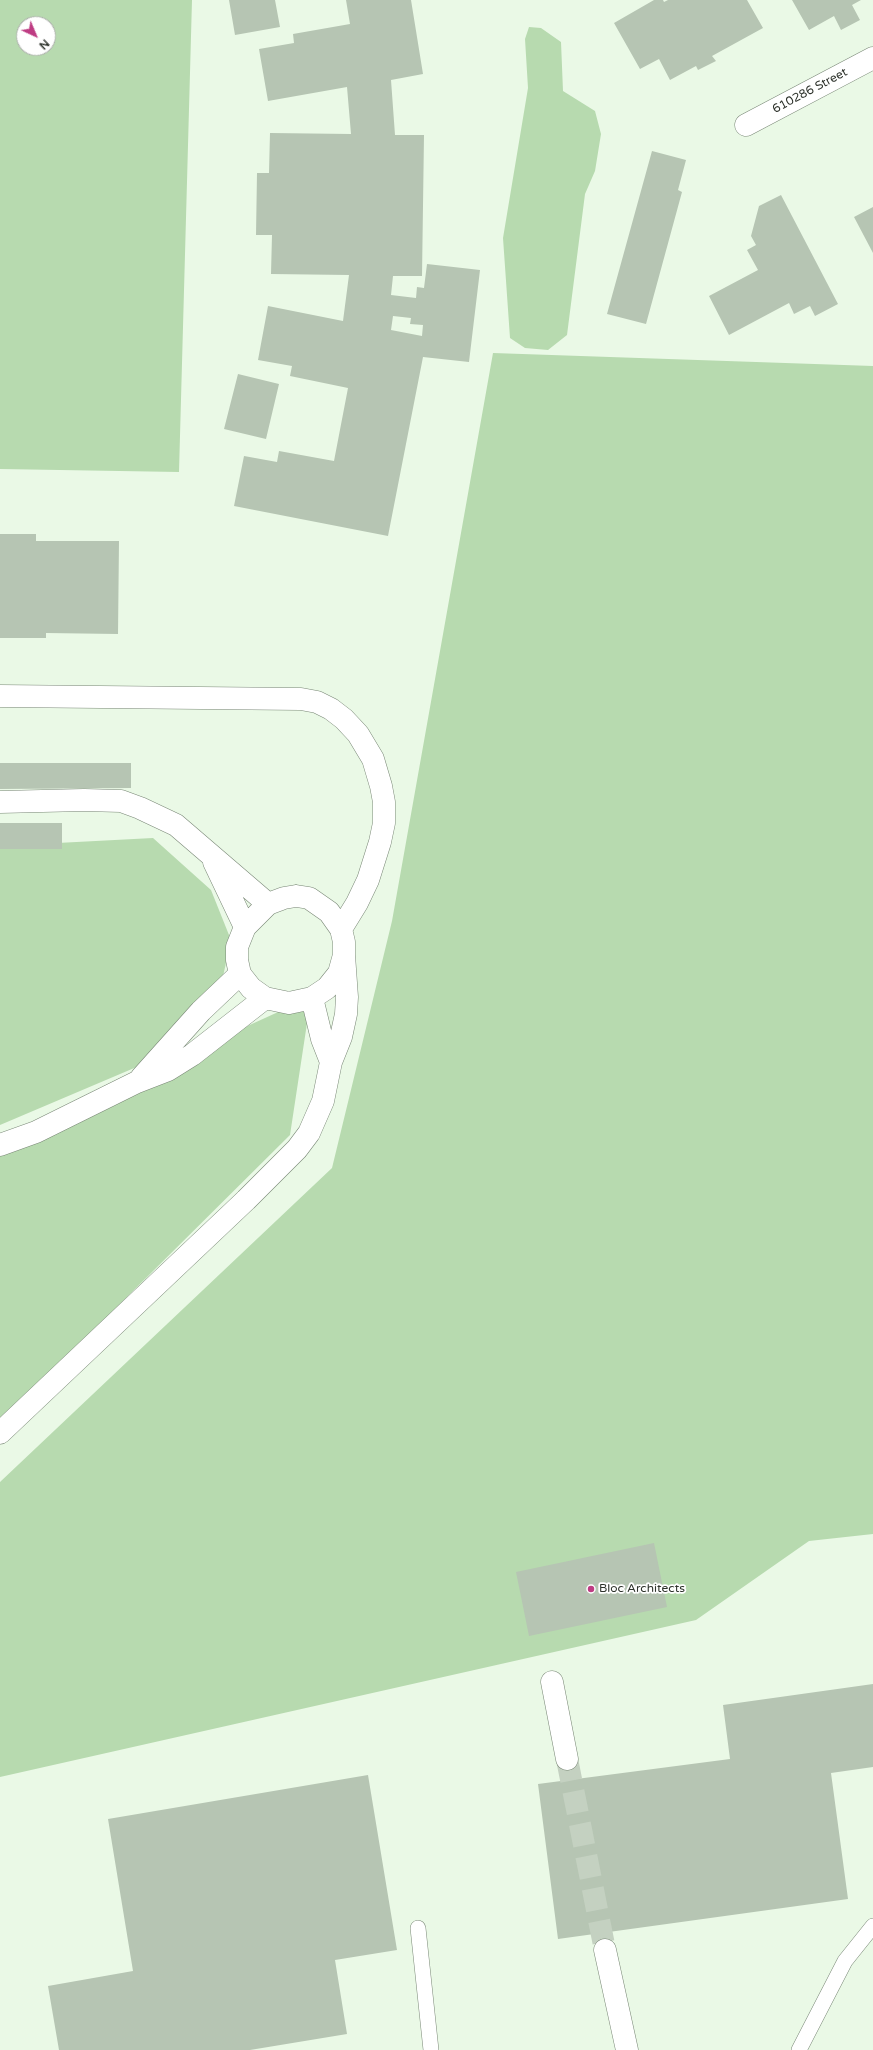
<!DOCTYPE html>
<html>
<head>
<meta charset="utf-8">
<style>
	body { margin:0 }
	#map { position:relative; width:873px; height:2050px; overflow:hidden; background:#eaf9e6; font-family:"Varela Round",sans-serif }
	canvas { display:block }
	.north { position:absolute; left:16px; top:16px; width:40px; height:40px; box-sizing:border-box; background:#fff; border:1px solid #abadaa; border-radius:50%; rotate:136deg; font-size:11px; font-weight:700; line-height:16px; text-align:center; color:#2d322b }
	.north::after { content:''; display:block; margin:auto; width:14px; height:18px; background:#be3c83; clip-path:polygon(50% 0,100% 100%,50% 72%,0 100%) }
</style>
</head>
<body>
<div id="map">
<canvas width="873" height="2050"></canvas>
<div class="north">N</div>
</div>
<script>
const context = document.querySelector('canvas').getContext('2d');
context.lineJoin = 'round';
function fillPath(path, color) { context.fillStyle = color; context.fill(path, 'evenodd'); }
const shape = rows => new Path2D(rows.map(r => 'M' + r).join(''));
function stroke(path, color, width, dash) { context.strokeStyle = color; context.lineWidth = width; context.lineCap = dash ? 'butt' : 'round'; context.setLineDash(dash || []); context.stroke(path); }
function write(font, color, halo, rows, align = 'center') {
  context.font = font + ' "Varela Round",sans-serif'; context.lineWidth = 3.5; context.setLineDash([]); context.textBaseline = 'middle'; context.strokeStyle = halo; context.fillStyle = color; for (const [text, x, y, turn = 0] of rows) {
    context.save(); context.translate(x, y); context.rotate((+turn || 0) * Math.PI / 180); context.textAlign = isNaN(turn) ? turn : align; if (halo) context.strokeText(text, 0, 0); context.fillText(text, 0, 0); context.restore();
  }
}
const green = shape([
	[0,0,192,0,179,472,0,469],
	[24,24,48,24,48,48,24,48],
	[529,27,541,28,561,42,563,91,595,111,601,134,595,171,585,194,567,335,548,350,525,348,510,338,503,238,528,88,525,39],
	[493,353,873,366,873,1534,809,1541,696,1620,0,1777,0,1482,332,1168,392,921],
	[153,838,211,890,231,940,222,981,146,1063,0,1125,0,846],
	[311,997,290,1135,0,1423,0,1139]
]);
const building = shape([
	[229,0,275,0,280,27,235,35],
	[346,0,411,0,423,74,391,80,395,135,424,135,422,276,393,276,391,295,416,298,417,287,424,288,427,264,480,270,469,362,423,357,388,536,234,506,244,456,277,462,279,451,334,461,348,388,290,376,292,366,258,360,268,306,343,321,349,275,271,274,272,235,256,235,257,173,269,173,270,133,351,134,347,87,268,101,259,49,294,43,293,34,350,24],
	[393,316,411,318,410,324,423,325,422,336,391,330],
	[654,0,663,0,664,2,668,0,747,0,763,28,712,56,716,61,698,70,696,66,670,80,659,59,640,69,614,23],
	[792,0,861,0,852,5,860,20,841,30,834,16,809,30],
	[652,151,686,160,678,190,682,192,646,324,607,314],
	[781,195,838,304,815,316,810,306,794,314,789,303,729,335,709,296,758,270,747,250,756,245,751,236,759,206],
	[873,207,873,253,854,217],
	[238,374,279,384,266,439,224,429],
	[0,534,36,534,36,541,119,541,118,634,46,633,46,638,0,638],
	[0,763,131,763,131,788,0,789],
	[0,823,62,823,62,849,0,849],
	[654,1543,667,1607,529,1636,516,1572],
	[873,1684,873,1767,831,1773,848,1899,558,1939,538,1784,730,1759,723,1705],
	[368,1775,397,1950,335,1960,347,2034,250,2050,59,2050,48,1986,133,1971,108,1819]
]);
const minorTunnel = shape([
	[567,1759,605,1950]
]);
const service = shape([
	[418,1928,431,2050],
	[799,2050,845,1961,873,1926]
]);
const minor = shape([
	[746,125,873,58],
	[0,696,301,699,317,702,331,709,344,719,358,734,373,759,381,786,384,802,384,823,380,842,368,880,357,903,341,929],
	[0,802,84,800,121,801,140,808,176,825,268,904],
	[214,862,245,927],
	[296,896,309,898,329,912,341,929,344,942,344,955,339,973,327,988,312,998,289,1003,265,998,251,988,240,974,237,960,237,947,245,927,268,904,284,898,296,896],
	[312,998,322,1039,331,1062],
	[141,1078,201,1011,240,974],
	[0,1145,36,1132,137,1082,168,1070,192,1055,265,998],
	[0,1433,246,1200,297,1149,309,1133,323,1101,331,1062,341,1037,346,1014,347,997,344,955],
	[552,1682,567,1759],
	[605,1950,627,2050]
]);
const markers = [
	[591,1589,4,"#be3c83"]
];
const streetNames = [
	["610286 Street",810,91,-28]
];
const poiNames = [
	["Bloc Architects",599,1589]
];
fillPath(green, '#b7daaf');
fillPath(building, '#b6c5b3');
stroke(minorTunnel, '#c4d1c1', 22, [22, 11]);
stroke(service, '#798776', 16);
stroke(minor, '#798776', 23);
stroke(service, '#fff', 15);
stroke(minor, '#fff', 22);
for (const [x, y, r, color] of markers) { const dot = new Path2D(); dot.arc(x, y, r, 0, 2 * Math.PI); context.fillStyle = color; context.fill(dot); stroke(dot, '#fff', 1.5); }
write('12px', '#2d322b', '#fff', streetNames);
write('12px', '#2d322b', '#fff', poiNames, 'left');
</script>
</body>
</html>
